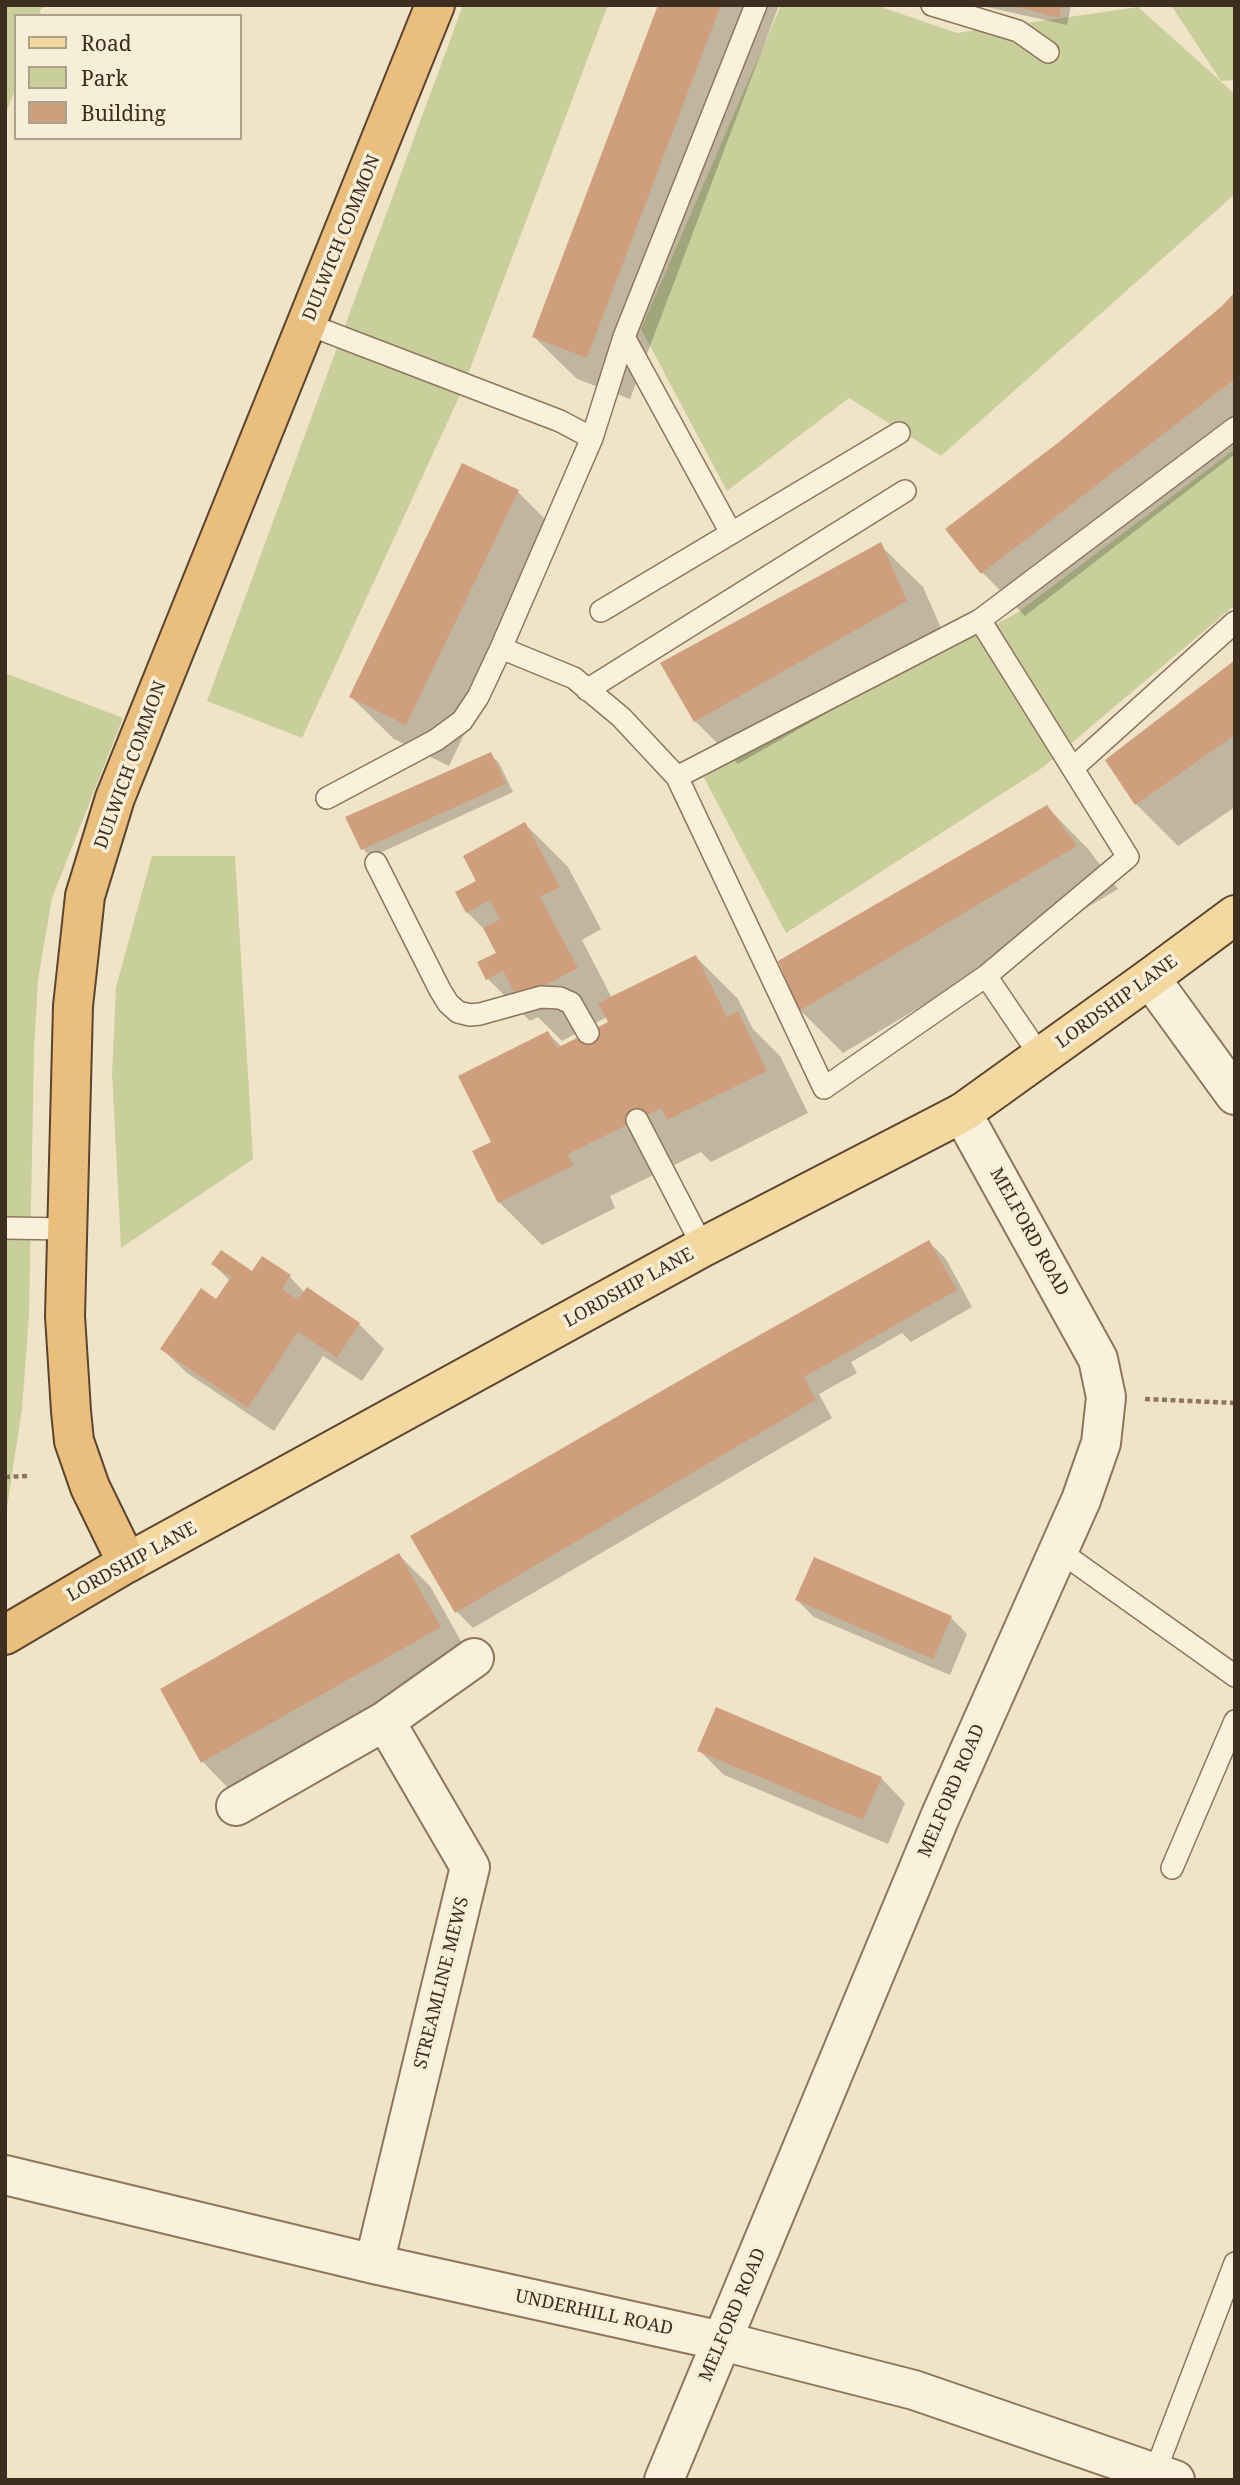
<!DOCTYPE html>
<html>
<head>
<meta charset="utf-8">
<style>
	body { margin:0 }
	#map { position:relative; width:1240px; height:2485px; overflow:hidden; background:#f0e4c8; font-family:"Noto Serif",serif }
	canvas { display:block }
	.frame { position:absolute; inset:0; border:7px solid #3d2e20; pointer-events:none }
	.legend { position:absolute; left:14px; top:14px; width:228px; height:126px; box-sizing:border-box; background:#f7eed8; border:2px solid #ada18e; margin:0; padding:9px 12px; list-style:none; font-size:21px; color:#3d2e20 }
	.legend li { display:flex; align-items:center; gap:14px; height:35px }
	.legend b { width:35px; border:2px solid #ada18e }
</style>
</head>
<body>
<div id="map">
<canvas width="1240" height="2485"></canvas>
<div class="frame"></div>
<ul class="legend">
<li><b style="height:9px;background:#f3d9a0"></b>Road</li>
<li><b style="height:19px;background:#c9cf9b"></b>Park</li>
<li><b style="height:19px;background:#cf9f7d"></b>Building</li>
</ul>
</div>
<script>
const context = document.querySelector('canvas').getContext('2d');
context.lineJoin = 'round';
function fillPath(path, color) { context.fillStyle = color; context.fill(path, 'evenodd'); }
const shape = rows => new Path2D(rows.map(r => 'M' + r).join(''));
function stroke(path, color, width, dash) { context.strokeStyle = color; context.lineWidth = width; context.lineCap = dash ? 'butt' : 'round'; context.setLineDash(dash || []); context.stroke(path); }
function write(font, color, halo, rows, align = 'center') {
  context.font = font + ' "Noto Serif",serif'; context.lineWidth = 7; context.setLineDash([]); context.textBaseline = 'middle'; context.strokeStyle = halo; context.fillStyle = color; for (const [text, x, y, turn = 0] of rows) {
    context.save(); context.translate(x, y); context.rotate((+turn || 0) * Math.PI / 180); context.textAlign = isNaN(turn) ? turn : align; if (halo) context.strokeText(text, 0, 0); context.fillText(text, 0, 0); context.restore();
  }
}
const green = shape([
	[5,5,44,5,39,12,44,16,16,16,16,88,5,115],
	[463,5,608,5,460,395,302,738,207,701],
	[781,5,875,5,957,33,1138,7,1235,94,1235,194,941,456,849,398,727,491,641,329],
	[1171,5,1235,5,1235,80,1221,81],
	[1235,449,1235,605,1042,768,786,933,703,776,1017,613],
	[5,673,123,718,52,898,38,980,34,1051,29,1316,22,1409,5,1521],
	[152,856,235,856,253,1159,121,1248,112,1074,116,987]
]);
const shadow = shape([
	[660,5,779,5,630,399,577,379,534,337],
	[978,5,1071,5,1067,25],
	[1235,294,1235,454,1025,616,983,573,947,529,1060,444,1223,307],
	[518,492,560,534,449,766,394,739,351,697],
	[880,545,923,587,948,644,738,764,695,721,662,663],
	[1235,662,1235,807,1178,846,1136,804],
	[491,755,499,763,513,792,371,857,363,849],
	[1047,807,1089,850,1118,889,843,1053,800,1010,780,962],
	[525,824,568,867,601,929,582,940,612,998,696,957,738,999,753,1029,780,1056,808,1113,711,1162,701,1152,610,1196,615,1208,542,1245,499,1202,493,1143,548,1033,562,1047,610,1023,607,1017,562,1041,538,1017,530,1021,488,979,498,953,487,932,467,912,479,882],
	[929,1242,946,1259,972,1307,911,1342,902,1333,851,1362,857,1373,819,1394,832,1418,473,1628,457,1612],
	[213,1264,253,1274,290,1277,305,1293,359,1324,384,1349,362,1381,323,1356,274,1431,187,1373,162,1349,217,1301,230,1281],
	[399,1555,430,1586,471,1659,234,1794,203,1762,162,1690],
	[797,1600,951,1618,967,1634,950,1675,814,1617],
	[699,1750,881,1778,905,1803,888,1844,724,1775]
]);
const building = shape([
	[658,5,721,5,587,358,532,337],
	[1010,5,1062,5,1059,18],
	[1235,292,1235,379,981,574,945,529,1059,442,1222,306],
	[462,463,519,490,406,725,349,697],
	[881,542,907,601,694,722,660,663],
	[1235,660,1235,735,1135,805,1105,760],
	[491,752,506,784,361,850,345,817],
	[1047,805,1077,846,799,1011,778,961],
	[525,822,560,887,540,897,578,968,518,999,503,971,486,980,477,962,496,953,483,928,500,919,490,900,466,913,455,892,476,881,463,856],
	[696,955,727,1017,738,1011,767,1071,667,1120,661,1108,568,1154,574,1165,498,1203,472,1151,491,1142,458,1076,548,1031,557,1048,608,1022,598,1003],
	[929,1240,957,1290,804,1377,816,1400,455,1613,410,1536,724,1355],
	[221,1250,252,1271,262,1256,291,1275,282,1289,298,1300,307,1287,360,1323,337,1358,298,1332,248,1408,160,1349,201,1288,216,1299,231,1277,211,1264],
	[399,1553,441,1627,201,1763,160,1689],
	[814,1557,952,1616,933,1659,795,1600],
	[716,1707,882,1777,863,1820,697,1751]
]);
const path = shape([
	[1145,1399,1235,1403],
	[5,1477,27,1476]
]);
const service = shape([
	[932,5,1018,31,1048,52],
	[307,324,560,421,592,438],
	[624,337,731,533],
	[601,611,899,433],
	[980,620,677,777,824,1088,986,976],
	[587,690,905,491],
	[1073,768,1235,622],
	[677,777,621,717,574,678,501,648,592,438,624,337,756,5],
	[327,798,436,740,462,721,478,697,501,648],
	[376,863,440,990,448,1003,458,1012,470,1015,480,1014,541,997,560,998,571,1003,588,1033],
	[1041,1057,986,976,1128,857,980,620,1235,428],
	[637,1120,703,1247],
	[5,1228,67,1229],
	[1058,1550,1235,1676],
	[1172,1868,1235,1721],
	[1155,2472,1235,2263]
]);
const minor = shape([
	[1150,978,1235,1095],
	[236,1806,385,1721,474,1658],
	[5,2175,374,2264,722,2341,914,2390,1175,2480],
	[374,2264,470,1867,385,1721]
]);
const tertiary = shape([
	[664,2480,940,1817,1081,1500,1101,1443,1106,1397,1098,1359,962,1113]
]);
const primary = shape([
	[127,1563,703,1247,962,1113,1150,978,1235,915]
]);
const trunk = shape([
	[5,1635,127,1563,90,1487,74,1441,71,1411,65,1316,73,1006,85,896,115,798,435,5]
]);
const streetNames = [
	["DULWICH COMMON",342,238,-68],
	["DULWICH COMMON",131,765,-70],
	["LORDSHIP LANE",1117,1002,-36],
	["MELFORD ROAD",1029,1232,61],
	["LORDSHIP LANE",629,1288,-29],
	["LORDSHIP LANE",132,1562,-29],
	["MELFORD ROAD",952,1791,-67],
	["STREAMLINE MEWS",442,1983,-76],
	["UNDERHILL ROAD",594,2313,12],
	["MELFORD ROAD",733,2315,-67]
];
fillPath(green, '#c9cf9b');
fillPath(shadow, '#0003');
fillPath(building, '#cf9f7d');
stroke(service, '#8d765c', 24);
stroke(minor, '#8d765c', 42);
stroke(tertiary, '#8d765c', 42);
stroke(primary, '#5b4430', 42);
stroke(trunk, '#5b4430', 42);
stroke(path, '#8d765c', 4.5, [5, 3.5]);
stroke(service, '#faf1dc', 21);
stroke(minor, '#faf1dc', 38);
stroke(tertiary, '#faf1dc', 38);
stroke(primary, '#f3d9a0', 38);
stroke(trunk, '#eabe7c', 38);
write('18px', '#3d2e20', '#f7eed8', streetNames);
</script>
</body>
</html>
